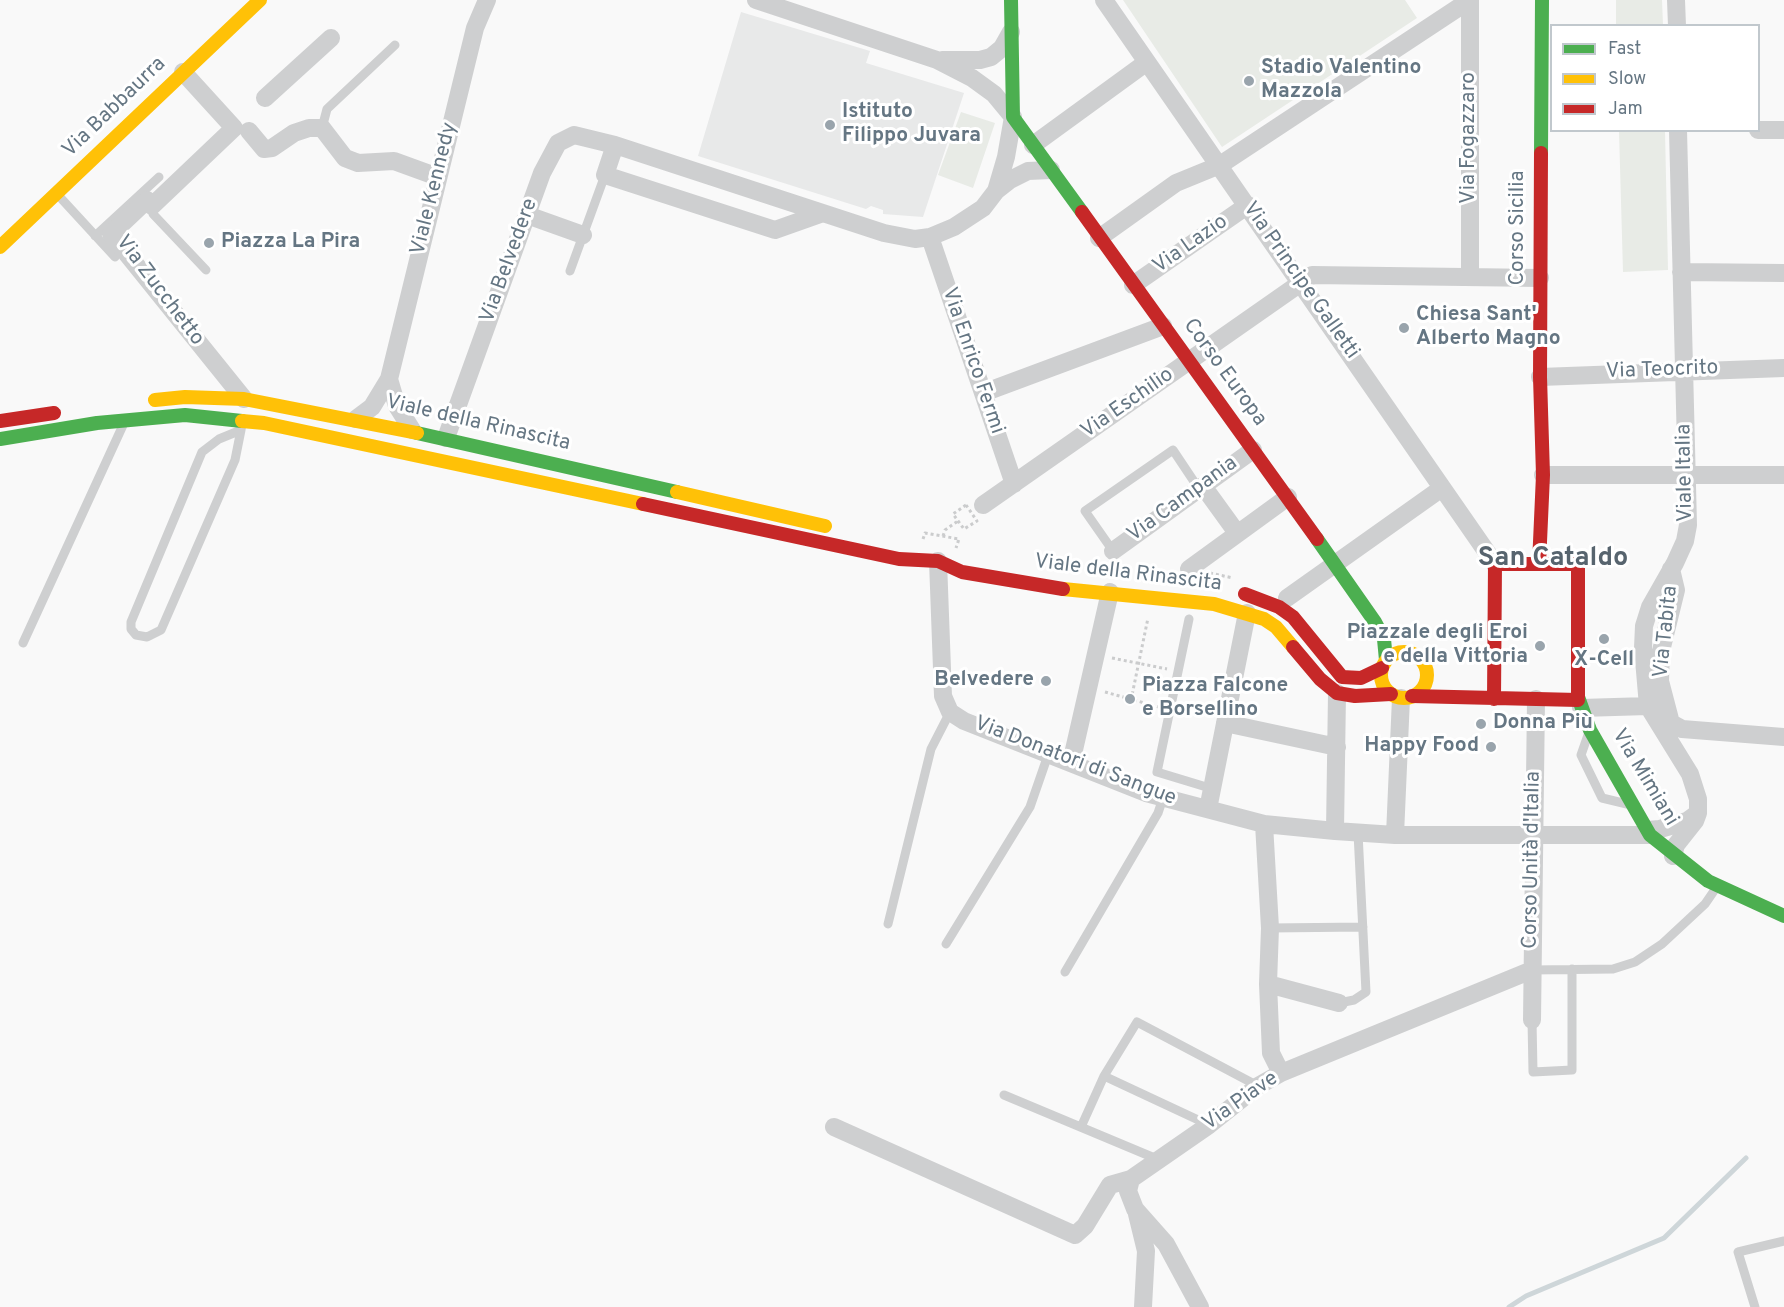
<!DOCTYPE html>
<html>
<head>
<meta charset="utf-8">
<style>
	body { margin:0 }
	#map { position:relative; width:1784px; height:1307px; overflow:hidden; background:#f9f9f9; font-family:Overpass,sans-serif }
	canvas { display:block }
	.legend { position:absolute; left:1550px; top:24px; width:210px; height:108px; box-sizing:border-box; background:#fff; border:2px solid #c1c8cd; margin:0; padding:8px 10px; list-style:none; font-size:18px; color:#657683 }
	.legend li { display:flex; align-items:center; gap:12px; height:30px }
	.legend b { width:30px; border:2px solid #c1c8cd }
</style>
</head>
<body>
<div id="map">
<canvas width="1784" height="1307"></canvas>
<ul class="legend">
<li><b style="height:8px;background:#4caf50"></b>Fast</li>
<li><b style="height:8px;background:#ffc107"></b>Slow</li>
<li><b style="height:8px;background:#c62828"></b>Jam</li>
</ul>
</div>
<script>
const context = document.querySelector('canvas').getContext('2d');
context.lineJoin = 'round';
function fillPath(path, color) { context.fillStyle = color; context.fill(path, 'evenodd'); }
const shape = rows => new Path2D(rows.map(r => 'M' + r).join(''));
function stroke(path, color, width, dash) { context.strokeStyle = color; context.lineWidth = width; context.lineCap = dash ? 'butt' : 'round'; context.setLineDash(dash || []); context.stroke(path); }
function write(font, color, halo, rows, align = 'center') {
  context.font = font + ' Overpass,sans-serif'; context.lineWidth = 6; context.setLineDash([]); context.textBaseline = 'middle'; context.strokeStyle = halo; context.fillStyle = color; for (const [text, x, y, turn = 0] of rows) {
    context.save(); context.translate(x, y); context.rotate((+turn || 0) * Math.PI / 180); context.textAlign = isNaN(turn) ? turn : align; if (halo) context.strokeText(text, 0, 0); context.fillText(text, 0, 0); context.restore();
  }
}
const built = shape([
	[741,12,870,51,866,63,964,93,923,217,883,214,883,210,871,206,866,209,698,156]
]);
const green = shape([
	[1123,0,1405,0,1417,18,1222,147],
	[1616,0,1662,0,1663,25,1616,25],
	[961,112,995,123,973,188,938,175],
	[1619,131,1665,131,1668,270,1623,272]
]);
const stream = shape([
	[1509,1307,1526,1296,1664,1238,1746,1158]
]);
const path = shape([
	[966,505,977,521,964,529,953,514,966,505],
	[943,536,945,530,958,521],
	[923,539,925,533,959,539,956,548],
	[1210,573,1233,578],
	[1112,658,1167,669],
	[1105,692,1159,707],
	[1131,700,1148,618]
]);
const lane = shape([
	[322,128,327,109,395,45],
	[58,195,115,257],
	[152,206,153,214,206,270],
	[95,236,159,177],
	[570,271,605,175],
	[241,430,219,439,202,452,131,622,131,629,136,635,147,637,161,630,235,460,241,430,242,423],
	[1113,551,1085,511,1173,450,1199,489],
	[1189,619,1157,772,1213,789],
	[23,643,124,423],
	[1588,735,1581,755,1602,798,1627,804],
	[888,924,931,749,950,712],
	[1270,928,1363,927],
	[946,944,1030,807,1048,755],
	[1532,970,1613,969,1635,962,1662,944,1705,904,1716,888],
	[1065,972,1158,813,1163,798],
	[1339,1003,1354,1000,1366,992,1358,833],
	[1532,1020,1533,1072,1572,1070,1572,969],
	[1004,1095,1157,1159],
	[1209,1125,1104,1076,1137,1022,1258,1086],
	[1081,1127,1104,1076],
	[1755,1307,1738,1252,1784,1241]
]);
const street = shape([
	[756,0,937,60,972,78,994,94,1013,117,1006,157,996,191],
	[1104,0,1495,564],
	[1676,0,1677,26],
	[942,60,980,60,991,57,1002,48,1011,32],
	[183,72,234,128,152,206,147,200,111,234,244,399],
	[265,98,331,38],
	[1758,130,1784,130],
	[249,131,264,149,272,148,294,133,309,128,322,128,345,158,358,163,394,161,438,177],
	[615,145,605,175,775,230,823,213],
	[1033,145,1147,62],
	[527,215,583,235],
	[930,237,1014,484],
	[1099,238,1176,183,1220,165,1470,0],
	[1681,272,1784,273],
	[1470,277,1470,0],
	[1133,285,1248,205],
	[1540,377,1784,368],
	[389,379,475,28,487,0],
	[983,393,1163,326],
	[356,419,372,407,389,379,397,406,412,430],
	[446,438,542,173,558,143,574,135,615,145,884,233,915,239,930,237,954,227,983,208,996,191,1010,180,1028,171,1051,170],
	[1543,475,1784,475],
	[1203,486,1237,533],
	[983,505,1312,275,1540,278],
	[1113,551,1253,450],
	[938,561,943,696,950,712,964,721,1146,793,1264,824,1335,831,1395,835,1650,835],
	[1189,569,1288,497],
	[1671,569,1676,590,1661,651,1660,681,1671,723,1682,729,1784,737],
	[1287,598,1442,488],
	[1581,708,1648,706],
	[1225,723,1337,747],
	[1071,763,1110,592],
	[1208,809,1247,613],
	[1264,824,1270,928,1268,984,1271,1053,1281,1073],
	[1647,830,1660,829,1687,821,1698,813],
	[1335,831,1337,693],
	[1395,835,1401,698],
	[1673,856,1676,845,1695,821,1698,813,1698,799,1690,774,1648,706,1643,648,1644,626,1650,607,1675,563,1685,541,1688,525,1678,130],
	[1268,984,1339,1003],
	[1532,1020,1536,699],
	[834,1127,1075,1235,1085,1226,1110,1185,1131,1179],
	[1137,1214,1146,1251,1143,1307],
	[1200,1307,1166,1244,1135,1209,1128,1191,1131,1179,1209,1125,1258,1086,1281,1073,1532,970]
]);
const fast = shape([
	[1011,0,1013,117,1082,212],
	[1541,153,1542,0],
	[417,433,677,492],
	[0,439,97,423,185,415,242,421],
	[1317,539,1375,622,1384,639,1386,660],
	[1578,697,1590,730,1650,835,1708,881,1784,916]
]);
const slow = shape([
	[0,247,260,0],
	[155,400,185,397,244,399,417,433],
	[242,421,264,423,643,504],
	[677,492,825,526],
	[1063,589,1214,604,1264,619,1276,627,1293,647],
	'1381 675a23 23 0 1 1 46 0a23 23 0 1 1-46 0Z'
]);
const jam = shape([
	[1082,212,1317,539],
	[0,421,54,413],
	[643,504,899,559,938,561,962,572,1063,589],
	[1539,564,1543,475,1540,377,1541,153],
	[1245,594,1279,607,1293,617,1342,677,1361,678,1382,668],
	[1293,647,1320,679,1337,693,1355,696,1391,694],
	[1412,696,1578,700],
	[1494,699,1495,564,1578,564,1578,697]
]);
const markers = [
	[1249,81,6,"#99a4ac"],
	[830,125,6,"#99a4ac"],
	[209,243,6,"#99a4ac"],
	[1404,328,6,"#99a4ac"],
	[1604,639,6,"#99a4ac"],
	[1540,646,6,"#99a4ac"],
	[1046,681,6,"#99a4ac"],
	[1130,699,6,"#99a4ac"],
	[1481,724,6,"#99a4ac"],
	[1491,747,6,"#99a4ac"]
];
const poiNames = [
	["Stadio Valentino",1261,69],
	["Mazzola",1261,93],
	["Istituto",842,113],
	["Filippo Juvara",842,137],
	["Piazza La Pira",221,243],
	["Chiesa Sant'",1416,316],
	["Alberto Magno",1416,340],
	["Piazzale degli Eroi",1528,634,"right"],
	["e della Vittoria",1528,658,"right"],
	["X-Cell",1604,661,"center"],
	["Belvedere",1034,681,"right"],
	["Piazza Falcone",1142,687],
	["e Borsellino",1142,711],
	["Donna Più",1493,724],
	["Happy Food",1479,747,"right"]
];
const streetNames = [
	["Via Babbaurra",115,108,-44],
	["Via Fogazzaro",1470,138,-90],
	["Viale Kennedy",435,189,-76],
	["Corso Sicilia",1519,228,-90],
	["Via Lazio",1191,245,-35],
	["Via Belvedere",510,261,-70],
	["Via Principe Galletti",1300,281,55],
	["Via Zucchetto",159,291,53],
	["Via Enrico Fermi",972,361,71],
	["Via Teocrito",1662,371,-2],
	["Corso Europa",1224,373,54],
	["Via Eschilio",1128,404,-35],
	["Viale della Rinascita",478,424,13],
	["Viale Italia",1686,473,-91],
	["Via Campania",1183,500,-36],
	["Viale della Rinascita",1128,574,7],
	["Via Tabita",1667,632,-84],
	["Via Donatori di Sangue",1075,762,21],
	["Via Mimiani",1644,778,59],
	["Corso Unità d'Italia",1533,860,-89],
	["Via Piave",1241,1102,-35]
];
const districtNames = [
	["San Cataldo",1553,560]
];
fillPath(built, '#e8e9e9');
fillPath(green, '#e8ebe6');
stroke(stream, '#ced6d9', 5);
stroke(path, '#cbcccd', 3, [3, 3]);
stroke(lane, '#cecfd0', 9);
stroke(street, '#cecfd0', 18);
stroke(fast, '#4caf50', 14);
stroke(slow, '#ffc107', 14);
stroke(jam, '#c62828', 14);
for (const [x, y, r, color] of markers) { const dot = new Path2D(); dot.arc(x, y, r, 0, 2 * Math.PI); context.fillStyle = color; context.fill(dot); stroke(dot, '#fff', 2); }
write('bold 21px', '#657683', '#fff', poiNames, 'left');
write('21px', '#657683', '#fff', streetNames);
write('bold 27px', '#57646e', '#fff', districtNames);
</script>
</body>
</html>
